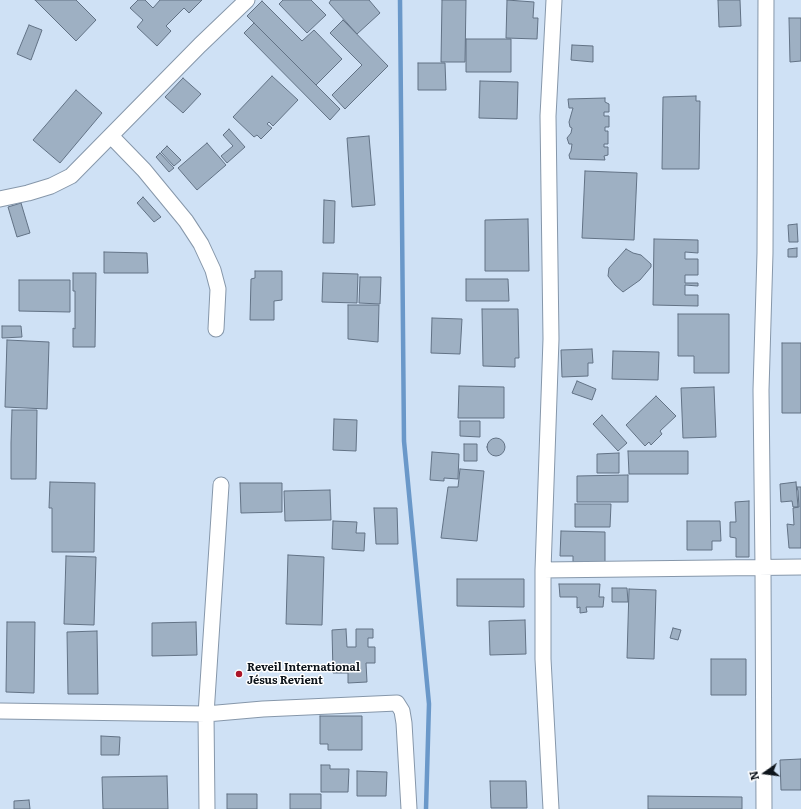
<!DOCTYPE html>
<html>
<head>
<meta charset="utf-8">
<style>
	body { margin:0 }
	#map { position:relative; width:801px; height:809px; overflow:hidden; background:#cfe1f5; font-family:Literata,serif }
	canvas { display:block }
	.north { position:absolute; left:745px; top:753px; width:40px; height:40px; -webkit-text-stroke:3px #fff; paint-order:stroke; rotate:256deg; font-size:11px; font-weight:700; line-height:16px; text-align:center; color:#0e151c }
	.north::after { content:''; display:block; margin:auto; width:14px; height:18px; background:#0e151c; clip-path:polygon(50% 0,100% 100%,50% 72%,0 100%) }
</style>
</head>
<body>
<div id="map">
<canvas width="801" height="809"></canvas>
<div class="north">N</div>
</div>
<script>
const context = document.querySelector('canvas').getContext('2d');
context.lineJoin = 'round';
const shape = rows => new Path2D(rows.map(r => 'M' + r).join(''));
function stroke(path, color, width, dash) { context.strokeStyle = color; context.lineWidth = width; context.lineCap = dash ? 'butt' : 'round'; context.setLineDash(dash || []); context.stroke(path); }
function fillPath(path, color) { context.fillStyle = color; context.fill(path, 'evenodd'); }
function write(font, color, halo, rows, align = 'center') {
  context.font = font + ' Literata,serif'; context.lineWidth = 3; context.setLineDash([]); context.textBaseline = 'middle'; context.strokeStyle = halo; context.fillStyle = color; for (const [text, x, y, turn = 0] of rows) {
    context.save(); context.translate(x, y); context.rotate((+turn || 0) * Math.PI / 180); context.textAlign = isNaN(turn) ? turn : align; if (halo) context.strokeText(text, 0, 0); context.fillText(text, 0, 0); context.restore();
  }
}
const stream = shape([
	[400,0,404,441,429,704,426,809]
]);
const building = shape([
	[35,0,76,0,96,20,76,41,35,0],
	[138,0,145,0,153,8,160,0,202,0,189,13,184,8,166,26,171,31,157,46,137,27,143,20,130,8,138,0],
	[283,0,311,0,326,15,307,33,279,4,283,0],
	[331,0,369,0,380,13,357,34,329,3,331,0],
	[442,0,466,0,465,62,441,62,442,0],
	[507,0,534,2,533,18,538,18,537,39,506,38,507,0],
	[718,0,740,0,741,26,719,27,718,0],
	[262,1,302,41,314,30,342,59,316,85,247,16,262,1],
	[789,18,801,18,801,61,790,62,789,18],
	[343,20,388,66,345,109,332,95,362,65,330,33,343,20],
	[254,23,340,109,330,120,244,33,254,23],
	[29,25,42,30,31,60,17,54,29,25],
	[466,39,511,39,511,72,466,72,466,39],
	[572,45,593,46,593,62,571,60,572,45],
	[418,63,445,63,446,90,418,90,418,63],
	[272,76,298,100,273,126,269,122,267,124,272,128,261,139,257,135,254,137,233,117,272,76],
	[183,78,201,94,183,113,165,97,183,78],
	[480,81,518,82,517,119,479,118,480,81],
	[76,90,102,113,60,163,33,140,76,90],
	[696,96,696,101,700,101,699,169,662,169,663,97,696,96],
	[605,98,605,102,609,104,609,112,604,112,604,116,609,116,609,127,605,127,605,131,608,131,608,144,604,144,604,147,608,147,608,155,604,156,605,160,570,159,569,155,571,151,572,144,569,144,567,138,571,133,572,128,570,127,569,122,573,108,569,108,568,99,605,98],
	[229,129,245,147,227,163,221,156,233,146,223,135,229,129],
	[369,136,375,205,352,207,347,138,369,136],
	[207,143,226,165,197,190,178,168,207,143],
	[167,146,181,160,174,166,161,152,167,146],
	[160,153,174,168,169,172,156,157,160,153],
	[585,171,637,173,634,240,582,238,585,171],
	[143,197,161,217,154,222,137,203,143,197],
	[324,200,335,201,334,243,323,243,324,200],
	[21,203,30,233,17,237,8,207,21,203],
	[528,219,529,271,485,271,485,220,528,219],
	[797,224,798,242,789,242,788,225,797,224],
	[654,239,698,240,698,253,685,252,685,259,698,259,698,275,685,275,685,283,698,283,698,286,685,285,685,295,698,295,698,306,653,305,654,239],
	[797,248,797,257,788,257,788,249,797,248],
	[626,249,633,253,641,255,651,264,651,267,640,280,623,292,615,285,608,276,609,268,626,249],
	[104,252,147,253,148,273,104,273,104,252],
	[255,271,282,271,282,300,274,301,274,320,250,320,251,279,255,278,255,271],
	[73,273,96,273,95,347,73,347,73,328,75,329,75,291,73,291,73,273],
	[323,273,358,274,357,303,322,302,323,273],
	[360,277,381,277,380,304,359,303,360,277],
	[466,279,508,279,509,301,466,301,466,279],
	[19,280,70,280,70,312,19,311,19,280],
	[348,305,379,305,378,342,348,339,348,305],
	[482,309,518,309,519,358,515,358,515,367,483,366,482,309],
	[678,314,729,314,729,373,694,373,694,356,678,356,678,314],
	[432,318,462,319,460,354,431,353,432,318],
	[2,326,21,326,22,337,2,338,2,326],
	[7,340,49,342,47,409,5,407,7,340],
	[782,343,801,343,801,413,782,413,782,343],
	[592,349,593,363,588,363,588,376,562,377,561,350,592,349],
	[613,351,659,352,658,380,612,379,613,351],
	[577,381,596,389,592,400,572,393,577,381],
	[459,386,504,387,504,418,458,418,459,386],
	[714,387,716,437,683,438,681,388,714,387],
	[656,396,676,416,660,431,662,434,651,445,649,442,645,446,626,425,656,396],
	[12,410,37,410,36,479,11,479,11,443,12,410],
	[602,415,627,443,618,451,593,424,602,415],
	[334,419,357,420,356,451,333,450,334,419],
	[460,421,480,421,480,437,460,436,460,421],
	'487 447a9 9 0 1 1 18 0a9 9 0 1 1-18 0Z',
	[464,444,477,444,477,461,464,461,464,444],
	[628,451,688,451,688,474,629,474,628,451],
	[432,452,459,454,458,479,444,478,444,481,430,480,432,452],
	[619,453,619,473,597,473,597,454,619,453],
	[460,469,484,471,477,541,441,538,448,487,458,487,460,469],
	[628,475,628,502,577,502,577,476,628,475],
	[50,482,95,483,94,552,52,552,52,508,49,508,50,482],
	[796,482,798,507,793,507,792,501,781,502,780,484,796,482],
	[240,483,282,483,282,512,241,513,240,483],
	[797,487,801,487,801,548,789,548,787,524,794,525,793,508,799,507,798,491,797,487],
	[330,490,331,520,285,521,284,491,330,490],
	[749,501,749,557,736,557,736,538,730,537,730,522,736,522,735,502,749,501],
	[575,504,611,504,610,527,575,527,575,504],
	[374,508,397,508,398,544,376,544,374,508],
	[333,521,357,522,356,533,365,533,364,551,332,549,333,521],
	[687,521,720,521,721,541,712,541,712,550,687,550,687,521],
	[561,531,605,532,605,563,573,562,573,556,560,556,561,531],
	[288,555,324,557,322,625,286,624,288,555],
	[66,556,96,557,94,625,64,624,66,556],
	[457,579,524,579,524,607,457,606,457,579],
	[559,584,600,584,599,597,604,597,603,607,586,607,587,612,580,613,580,607,577,608,577,597,560,597,559,584],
	[612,588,627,588,628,602,612,602,612,588],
	[629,589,656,590,654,659,627,658,629,589],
	[525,620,526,654,490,655,489,621,525,620],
	[7,622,35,622,34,693,6,692,7,622],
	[196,622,197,655,152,656,152,623,196,622],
	[673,628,681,630,678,640,670,638,673,628],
	[346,629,347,647,356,647,356,629,373,629,373,638,368,638,368,647,375,647,375,663,366,663,367,682,348,683,348,673,333,673,332,630,346,629],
	[97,631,98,694,68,694,67,632,97,631],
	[711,659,746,659,746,695,711,695,711,659],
	[320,716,362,716,362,750,328,750,328,744,320,744,320,716],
	[101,736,120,737,119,755,101,755,101,736],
	[801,759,801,790,781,790,780,760,801,759],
	[321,765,330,765,330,769,349,769,348,792,321,792,321,765],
	[357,771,387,772,386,796,357,796,357,771],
	[167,776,168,809,103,809,102,777,167,776],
	[490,781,526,781,527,808,491,808,490,781],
	[227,794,257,794,257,809,227,809,227,794],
	[290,794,321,794,321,809,290,809,290,794],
	[648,796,742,797,742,809,648,809,648,796],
	[29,800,30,809,14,809,14,801,29,800]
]);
const minor = shape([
	[111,136,144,170,186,221,201,244,213,270,218,289,216,329],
	[0,199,28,193,51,186,71,176,200,45,247,0],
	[543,570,801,567],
	[0,711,206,714,263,709,397,703,402,711,404,723,409,809],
	[207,809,206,714,221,485],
	[551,809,543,659,543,570,551,339,548,116,554,0],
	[764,809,763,568,761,390,765,253,766,0]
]);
const markers = [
	[239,674,4,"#ab1529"]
];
const poiNames = [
	["Reveil International",247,668],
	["Jésus Revient",247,681]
];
stroke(stream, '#6a98c9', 4.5);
fillPath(building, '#9eb0c3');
stroke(building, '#627285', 1);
stroke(minor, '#8697aa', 17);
stroke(minor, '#fff', 15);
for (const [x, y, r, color] of markers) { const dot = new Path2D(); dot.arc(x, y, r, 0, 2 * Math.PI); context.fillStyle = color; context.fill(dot); stroke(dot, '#fff', 1.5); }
write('bold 11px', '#0e151c', '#fff', poiNames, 'left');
</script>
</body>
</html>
